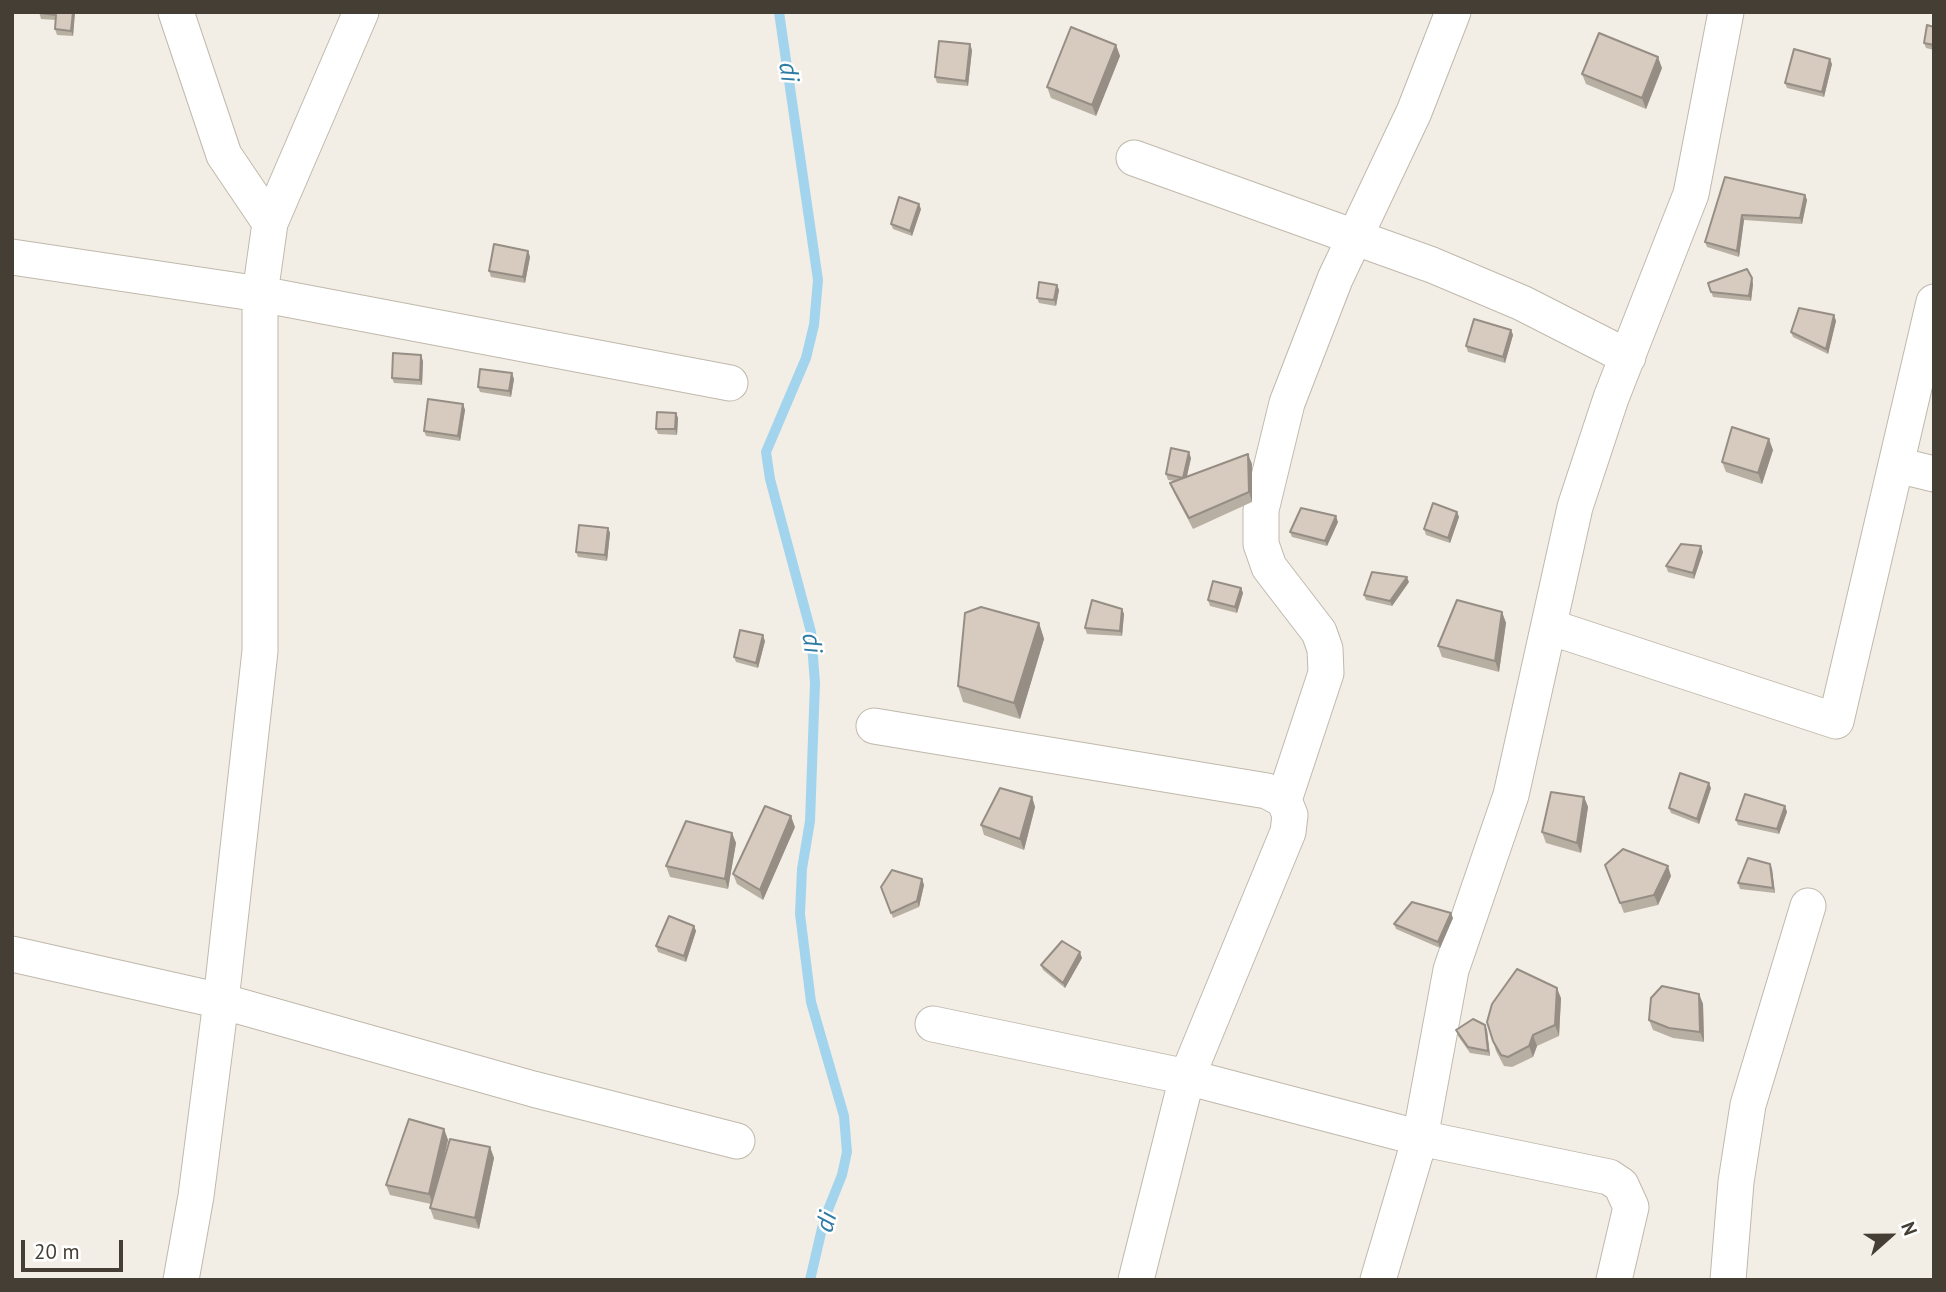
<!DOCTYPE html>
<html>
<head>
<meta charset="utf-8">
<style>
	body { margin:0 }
	#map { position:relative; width:1946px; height:1292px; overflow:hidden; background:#f2eee6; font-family:"PT Sans",sans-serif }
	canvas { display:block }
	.frame { position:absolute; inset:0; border:14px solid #443e35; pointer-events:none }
	.north { position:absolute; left:1855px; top:1201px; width:70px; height:70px; -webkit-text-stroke:5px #fff; paint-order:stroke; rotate:69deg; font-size:19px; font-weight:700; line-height:28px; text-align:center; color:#443e35 }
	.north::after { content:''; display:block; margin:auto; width:24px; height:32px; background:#443e35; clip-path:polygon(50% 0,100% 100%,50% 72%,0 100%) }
	.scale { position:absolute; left:21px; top:1240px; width:102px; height:32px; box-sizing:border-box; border:4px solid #443e35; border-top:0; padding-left:9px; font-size:21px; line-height:24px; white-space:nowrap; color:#443e35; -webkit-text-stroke:5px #fff; paint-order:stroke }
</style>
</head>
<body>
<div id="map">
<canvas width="1946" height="1292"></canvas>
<div class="frame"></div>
<div class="north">N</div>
<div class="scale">20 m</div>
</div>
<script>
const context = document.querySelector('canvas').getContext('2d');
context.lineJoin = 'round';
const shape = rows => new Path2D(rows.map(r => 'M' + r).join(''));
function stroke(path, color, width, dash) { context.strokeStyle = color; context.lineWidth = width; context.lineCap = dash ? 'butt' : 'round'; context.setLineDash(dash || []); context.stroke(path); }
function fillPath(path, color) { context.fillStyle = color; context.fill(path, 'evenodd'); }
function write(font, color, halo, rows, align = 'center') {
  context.font = font + ' "PT Sans",sans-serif'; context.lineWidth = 5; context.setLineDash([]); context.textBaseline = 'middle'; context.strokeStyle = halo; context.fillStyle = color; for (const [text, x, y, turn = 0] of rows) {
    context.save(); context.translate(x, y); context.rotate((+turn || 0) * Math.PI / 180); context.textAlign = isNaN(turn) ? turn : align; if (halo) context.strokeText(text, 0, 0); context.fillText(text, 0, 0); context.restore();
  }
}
const stream = shape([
	[779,12,818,280,814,325,806,358,766,452,770,479,811,632,815,683,810,821,802,869,800,914,811,1002,844,1116,847,1152,842,1175,824,1220,810,1280]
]);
const minor = shape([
	[176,12,224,155,270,223],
	[1134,158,1432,265,1522,303,1628,357],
	[12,257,260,294,730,383],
	[1897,465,1934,474],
	[1550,627,1836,721,1934,302],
	[874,726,1267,791,1284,800,1290,815,1288,832,1187,1077,1136,1280],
	[1284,800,1326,673,1325,649,1319,632,1269,567,1261,544,1261,510,1287,403,1335,279,1414,112,1453,12],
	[12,954,221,1001,533,1089,737,1141],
	[933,1024,1187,1077,1420,1138,1609,1177,1621,1185,1631,1207,1614,1280],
	[181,1280,196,1196,221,1001,260,651,260,294,270,223,361,12],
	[1378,1280,1420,1138,1451,970,1511,795,1575,507,1611,398,1691,194,1726,12],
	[1728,1280,1736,1182,1748,1105,1808,906]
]);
const wall = shape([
	[39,12,75,12,73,36,57,35,55,29,56,20,41,19],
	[1934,27,1934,50,1926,48,1924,43],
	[1116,45,1120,56,1096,116,1051,98,1047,87],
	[972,50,968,86,937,83,935,77],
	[1832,64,1824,97,1787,88,1785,83],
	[1662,68,1646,109,1586,84,1582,74],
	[1725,177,1805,195,1807,200,1802,224,1744,220,1739,257,1707,247,1705,242],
	[921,209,912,236,893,229,891,224],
	[528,251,530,257,525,283,491,277,489,271],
	[1708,283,1753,284,1751,301,1713,297],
	[1057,285,1059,290,1056,306,1039,303,1037,298],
	[1834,315,1836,321,1828,354,1793,337,1791,332],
	[1511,330,1513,335,1505,363,1468,352,1466,346],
	[423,361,422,385,394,383,392,378],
	[514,379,511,397,480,392,478,387],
	[463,404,465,410,460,441,426,436,424,431],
	[676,413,678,418,677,435,658,434,656,429],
	[1773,450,1762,484,1726,472,1722,462],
	[1191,458,1187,476,1252,464,1252,502,1193,529,1174,493,1170,483,1175,481,1168,480,1166,474],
	[1457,512,1459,517,1450,543,1426,535,1424,529],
	[1338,522,1327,546,1292,537,1290,532],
	[608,528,610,533,607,561,578,557,576,552],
	[1703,552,1694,579,1668,572,1666,566],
	[1409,582,1392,606,1366,600,1364,595],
	[1241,588,1243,593,1237,613,1210,606,1208,600],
	[1122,609,1124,614,1122,636,1087,634,1085,628],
	[1502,612,1506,623,1499,672,1442,657,1438,646],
	[1039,623,1044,639,1020,719,963,702,958,686],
	[765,641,758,668,736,662,734,657],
	[1711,788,1699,824,1671,813,1669,808],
	[1032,797,1035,807,1024,850,984,835,981,825],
	[1584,797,1588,807,1581,853,1546,843,1542,832],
	[1785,806,1787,812,1779,834,1738,825,1736,820],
	[795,827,763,900,737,884,733,874],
	[732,833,736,843,728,889,670,877,666,866],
	[1605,865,1671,876,1658,905,1624,913],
	[1772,869,1775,893,1740,889,1738,883],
	[922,879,924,885,919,907,893,918,881,887],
	[1453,918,1440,948,1396,929,1394,924],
	[694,926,696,931,686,962,658,952,656,946],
	[1082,958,1065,988,1043,970,1041,965],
	[1699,994,1703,1004,1704,1042,1673,1038,1653,1030,1649,1020],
	[1561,998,1559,1036,1537,1046,1533,1057,1512,1067,1504,1066,1496,1051,1493,1041],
	[1485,1025,1487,1030,1490,1056,1470,1053,1458,1036,1456,1030],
	[444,1129,448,1140,441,1170,490,1147,494,1158,479,1229,434,1219,430,1208,431,1204,390,1195,386,1185]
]);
const shadedWall = shape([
	[73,12,75,12,73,36,71,31],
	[970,44,972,50,968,86,966,81],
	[1116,45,1120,56,1096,116,1092,105],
	[1658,57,1662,68,1646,109,1642,98],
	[1830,59,1832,64,1824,97,1822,92],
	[1805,195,1807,200,1802,224,1800,218],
	[919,204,921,209,912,236,910,231],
	[1742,215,1744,220,1739,257,1737,251],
	[528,251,530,257,525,283,523,277],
	[1752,278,1753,284,1751,301,1749,296],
	[1057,285,1059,290,1056,306,1054,300],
	[1834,315,1836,321,1828,354,1826,349],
	[1511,330,1513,335,1505,363,1503,357],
	[421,355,423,361,422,385,420,380],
	[512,373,514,379,511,397,509,391],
	[463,404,465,410,460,441,458,436],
	[676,413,678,418,677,435,675,429],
	[1769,439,1773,450,1762,484,1758,473],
	[1189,452,1191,458,1185,484,1183,478],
	[1248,454,1252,464,1252,502,1249,492],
	[1457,512,1459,517,1450,543,1448,538],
	[1336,516,1338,522,1327,546,1325,541],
	[608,528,610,533,607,561,605,555],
	[1701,546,1703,552,1694,579,1693,573],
	[1407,577,1409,582,1392,606,1390,601],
	[1241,588,1243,593,1237,613,1235,607],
	[1122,609,1124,614,1122,636,1120,631],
	[1502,612,1506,623,1499,672,1495,661],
	[1039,623,1044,639,1020,719,1014,703],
	[763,635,765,641,758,668,756,663],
	[1709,783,1711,788,1699,824,1697,819],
	[1032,797,1035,807,1024,850,1020,839],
	[1584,797,1588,807,1581,853,1577,843],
	[1785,806,1787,812,1779,834,1777,829],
	[791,816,795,827,763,900,760,890],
	[732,833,736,843,728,889,725,879],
	[1770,864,1772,869,1775,893,1773,888],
	[1668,866,1671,876,1658,905,1654,895],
	[922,879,924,885,919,907,917,901],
	[1451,913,1453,918,1440,948,1438,942],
	[694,926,696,931,686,962,684,956],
	[1080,952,1082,958,1065,988,1063,983],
	[1557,988,1561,998,1559,1036,1555,1025],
	[1699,994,1703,1004,1704,1042,1700,1032],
	[1485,1025,1487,1030,1490,1056,1488,1051],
	[1533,1035,1537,1046,1533,1057,1529,1046],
	[444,1129,448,1140,433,1204,429,1194],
	[490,1147,494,1158,479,1229,475,1218]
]);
const building = shape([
	[39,12,73,12,71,31,55,29,56,15,39,13,39,12],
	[1927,25,1934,27,1934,45,1924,43,1927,25],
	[1071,27,1116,45,1092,105,1047,87,1071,27],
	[1599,33,1658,57,1642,98,1582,74,1599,33],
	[939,41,970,44,966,81,935,77,939,41],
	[1794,49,1830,59,1822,92,1785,83,1794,49],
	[1725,177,1805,195,1800,218,1742,215,1737,251,1705,242,1725,177],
	[899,197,919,204,910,231,891,224,899,197],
	[494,244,528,251,523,277,489,271,494,244],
	[1747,269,1752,278,1749,296,1711,292,1708,283,1747,269],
	[1039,282,1057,285,1054,300,1037,298,1039,282],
	[1799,308,1834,315,1826,349,1791,332,1799,308],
	[1474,319,1511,330,1503,357,1466,346,1474,319],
	[393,353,421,355,420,380,392,378,393,353],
	[480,369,512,373,509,391,478,387,480,369],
	[428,399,463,404,458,436,424,431,428,399],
	[657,412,676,413,675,429,656,429,657,412],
	[1732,427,1769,439,1758,473,1722,462,1732,427],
	[1171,448,1189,452,1183,478,1166,474,1171,448],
	[1248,454,1249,492,1189,518,1170,483,1248,454],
	[1433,503,1457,512,1448,538,1424,529,1433,503],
	[1301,508,1336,516,1325,541,1290,532,1301,508],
	[579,525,608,528,605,555,576,552,579,525],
	[1681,544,1701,546,1693,573,1666,566,1681,544],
	[1372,572,1407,577,1390,601,1364,595,1372,572],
	[1213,581,1241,588,1235,607,1208,600,1213,581],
	[1092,600,1122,609,1120,631,1085,628,1092,600],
	[1457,600,1502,612,1495,661,1438,646,1457,600],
	[981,607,1039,623,1014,703,958,686,965,613,981,607],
	[740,630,763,635,756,663,734,657,740,630],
	[1680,773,1709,783,1697,819,1669,808,1680,773],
	[1000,788,1032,797,1020,839,981,825,1000,788],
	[1551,792,1584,797,1577,843,1542,832,1551,792],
	[1745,794,1785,806,1777,829,1736,820,1745,794],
	[765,806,791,816,760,890,733,874,765,806],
	[686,821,732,833,725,879,666,866,686,821],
	[1623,849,1668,866,1654,895,1620,903,1605,865,1623,849],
	[1748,858,1770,864,1773,888,1738,883,1748,858],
	[892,870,922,879,917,901,891,913,881,887,892,870],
	[1412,902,1451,913,1438,942,1394,924,1412,902],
	[669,916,694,926,684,956,656,946,669,916],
	[1062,941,1080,952,1063,983,1041,965,1062,941],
	[1517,969,1557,988,1555,1025,1533,1035,1529,1046,1508,1057,1501,1055,1493,1041,1487,1022,1492,1004,1517,969],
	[1662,986,1699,994,1700,1032,1669,1028,1649,1020,1651,998,1662,986],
	[1473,1019,1485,1025,1488,1051,1468,1047,1456,1030,1473,1019],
	[409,1119,444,1129,429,1194,386,1185,409,1119],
	[450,1139,490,1147,475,1218,430,1208,450,1139]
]);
const waterNames = [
	["di",788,72,82],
	["di",811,643,83],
	["di",827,1222,-74]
];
stroke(stream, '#a3d4ed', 10);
stroke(minor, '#c0b8ab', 37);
stroke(minor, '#fff', 35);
fillPath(wall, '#b8afa3');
fillPath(shadedWall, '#968e85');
fillPath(building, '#d6cbbe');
stroke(building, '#968e85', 2);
write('italic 26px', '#307ba4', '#fff', waterNames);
</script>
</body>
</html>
